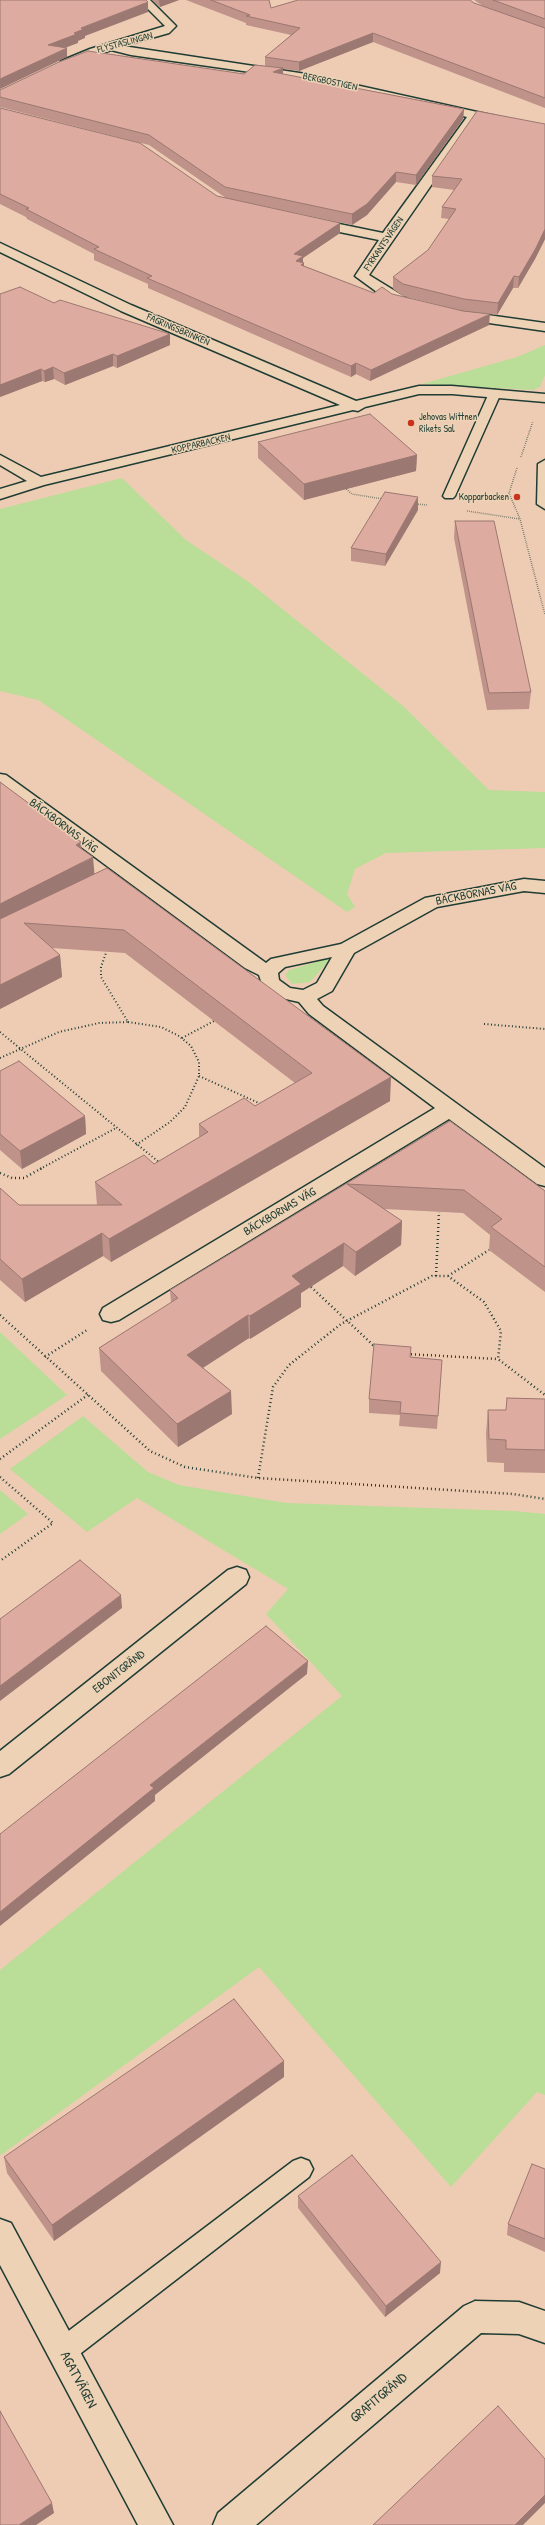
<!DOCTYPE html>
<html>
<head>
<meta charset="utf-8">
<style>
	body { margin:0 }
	canvas { display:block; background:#eeccb3 }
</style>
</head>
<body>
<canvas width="545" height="2525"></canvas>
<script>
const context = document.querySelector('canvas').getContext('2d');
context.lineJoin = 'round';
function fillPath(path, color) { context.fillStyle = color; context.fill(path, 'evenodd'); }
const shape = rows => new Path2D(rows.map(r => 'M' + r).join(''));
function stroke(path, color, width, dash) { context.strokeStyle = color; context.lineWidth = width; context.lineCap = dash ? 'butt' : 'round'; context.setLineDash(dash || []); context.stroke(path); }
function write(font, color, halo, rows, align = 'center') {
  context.font = font + ' "Patrick Hand",sans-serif'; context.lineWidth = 3; context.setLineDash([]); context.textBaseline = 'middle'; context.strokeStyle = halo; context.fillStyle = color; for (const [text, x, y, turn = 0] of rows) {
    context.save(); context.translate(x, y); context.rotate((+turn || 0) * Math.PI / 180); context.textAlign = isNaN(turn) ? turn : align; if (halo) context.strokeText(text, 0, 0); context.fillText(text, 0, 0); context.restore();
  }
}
const green = shape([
	[545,345,545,375,540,387,533,390,422,384,517,357],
	[122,478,186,540,250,583,403,706,489,790,545,792,545,848,386,853,355,869,347,894,355,907,347,912,50,708,38,700,0,691,0,509],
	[327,959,327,963,310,982,292,984,285,975,289,970],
	[0,1332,67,1395,0,1439],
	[83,1416,148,1472,179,1485,287,1503,515,1511,545,1514,545,2095,537,2092,451,2187,259,1967,1,2155,0,2154,0,1970,342,1696,266,1614,288,1589,137,1498,87,1532,10,1469],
	[0,1490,28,1514,0,1534]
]);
const pathFar2 = shape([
	[521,457,533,421],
	[517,468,509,493,520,519,545,615],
	[345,488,352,494,383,499],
	[416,504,427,505],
	[467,511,520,519]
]);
const pathFar1 = shape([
	[128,1022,161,1027,179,1036,191,1046,199,1062,199,1076,185,1107,170,1122,136,1145],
	[484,1024,545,1029],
	[0,1032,160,1163],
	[182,1038,214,1021],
	[0,1058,59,1032,99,1023,128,1022,101,977,101,967,106,953],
	[199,1076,261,1104],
	[40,1169,116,1128]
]);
const path = shape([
	[0,1173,12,1178,24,1178,42,1168],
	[436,1276,439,1212],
	[448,1276,489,1250],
	[311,1287,373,1345,377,1346],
	[0,1315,150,1451,185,1467,258,1478,513,1494,545,1499],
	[407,1354,498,1359],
	[45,1357,87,1330],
	[0,1459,89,1394],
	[0,1477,53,1523,0,1561],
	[258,1478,273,1387,289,1365,341,1324,432,1276,448,1276,484,1302,501,1331,498,1359,545,1395]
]);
const service = shape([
	[495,390,501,393,455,496,453,498,445,498,443,496,489,393,495,390],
	[301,2158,309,2161,313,2169,309,2177,72,2360,63,2363,54,2360,51,2351,54,2342,293,2161,301,2158]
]);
const minor = shape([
	[139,0,150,0,176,26,169,33,123,46,306,74,545,127,545,135,477,119,369,275,413,302,406,306,392,303,355,276,379,240,310,226,304,222,310,218,383,233,467,117,306,80,131,55,111,50,69,65,61,65,61,61,90,49,165,26,139,0],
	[0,243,131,305,356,401,419,386,452,386,545,394,545,402,452,394,419,394,365,407,358,411,353,410,44,485,0,499,0,489,27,481,0,465,0,455,41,477,340,405,121,311,0,252,0,243],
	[459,311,545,323,545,331,454,318,452,315,459,311],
	[0,774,6,775,266,963,271,959,341,944,425,898,524,879,545,881,545,893,524,891,437,907,354,953,332,991,317,999,323,1006,545,1168,545,1186,537,1184,449,1119,119,1320,111,1322,103,1320,100,1314,103,1308,435,1108,309,1014,299,1002,277,997,263,987,259,975,245,968,0,787,0,774],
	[332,957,317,983,303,990,290,988,279,980,278,973,285,967,332,957],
	[237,1567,246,1570,249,1577,246,1584,9,1774,0,1777,0,1751,228,1570,237,1567],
	[0,2219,11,2223,173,2525,138,2525,0,2265,0,2219],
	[475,2301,519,2302,545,2311,545,2343,519,2334,481,2333,256,2525,213,2525,218,2513,464,2306,475,2301]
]);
const tertiary = shape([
	[545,460,545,509,537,504,538,464,545,460]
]);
const wall = shape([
	[152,0,179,0,160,7],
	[186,0,269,0,271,8,474,3,525,21,483,6,474,0,545,0,545,108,373,42,299,71,283,69,283,74,464,109,463,119,416,185,396,182,367,215,352,225,226,198,149,145,0,107,0,90,244,74,265,66,265,57,291,35,246,25,246,23],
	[0,108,217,196,340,223,340,233,303,258,303,263,304,263,304,266,374,293,392,294,489,325,370,381,356,374,351,377,148,288,148,284,94,260,94,254,27,219,26,217,0,204],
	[545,124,545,239,535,259,518,288,513,288,497,315,463,311,403,296,393,289,393,277,428,250,449,219,441,218,442,207,454,190,432,187,432,176],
	[0,294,54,303,170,334,170,345,117,368,113,366,65,385,54,379,45,382,42,381,0,397],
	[258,442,417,455,416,471,304,500,258,458],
	[418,510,385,566,351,561,351,548],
	[455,521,531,692,529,709,487,710,454,538],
	[0,782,82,849,94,874,390,1101,111,1262,103,1256,25,1302,0,1280,0,1188,19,1205,97,1205,95,1182,154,1164,199,1137,199,1124,255,1106,295,1083,125,953,52,948,60,955,62,977,0,1009],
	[0,1071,85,1116,86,1134,22,1169,0,1150],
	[450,1121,545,1191,545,1292,489,1250,490,1235,463,1213,384,1209,402,1221,401,1245,355,1276,343,1266,301,1293,301,1307,250,1339,249,1338,203,1368,232,1414,178,1447,101,1371,99,1348,171,1303,170,1290],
	[411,1357,442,1360,437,1429,399,1426,400,1415,369,1413,369,1399],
	[507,1398,545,1399,545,1473,504,1472,504,1463,487,1462,486,1433,488,1410,506,1410],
	[284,2077,54,2241,7,2173,4,2157],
	[545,2169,545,2252,507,2235,508,2224],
	[298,2196,440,2273,385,2317,298,2208]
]);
const shadedWall = shape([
	[159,0,179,0,160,7],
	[148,2,148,12,85,36,85,38,78,41,78,43,49,54,48,45,74,33,81,28],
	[373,33,373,42,299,71,299,62],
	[67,48,67,57,0,89,0,79],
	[283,68,283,78,273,72],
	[464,109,463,119,416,185,416,175],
	[396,172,396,182,367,215,352,225,352,214],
	[340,223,340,233,303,258,303,264,304,263,304,274,296,271,294,254],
	[545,229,545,239,535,259,518,288,519,277],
	[514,276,513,288,497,315,498,303],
	[490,314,489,325,370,381,371,370],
	[170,334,170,345,117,368,117,356],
	[113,354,113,366,65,385,64,373],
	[356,363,356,374,351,377,351,366],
	[53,367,54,379,45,382,44,371],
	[41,369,42,381,0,397,0,385],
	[417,455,416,471,304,500,304,484],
	[418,497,418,510,385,566,386,554],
	[81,842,83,863,93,857,95,880,0,927,0,904,76,845],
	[60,955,62,977,0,1009,0,985],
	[391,1077,390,1101,111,1262,109,1239],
	[85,1116,86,1134,22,1169,20,1151],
	[402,1221,401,1245,355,1276,356,1252],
	[102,1233,103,1256,25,1302,22,1279],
	[344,1243,343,1266,301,1293,301,1307,250,1339,250,1316,292,1276],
	[248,1315,249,1338,187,1378,187,1355],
	[231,1391,232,1414,178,1447,177,1424],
	[121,1595,122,1608,0,1701,0,1686],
	[308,1661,307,1674,155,1795,155,1801,0,1926,0,1912,150,1785],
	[284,2061,284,2077,54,2241,52,2225],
	[441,2262,440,2273,385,2317,386,2306],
	[545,2495,545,2503,523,2525,515,2525],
	[52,2503,54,2513,36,2525,19,2525]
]);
const building = shape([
	[0,0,146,0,148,2,81,28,84,29,74,33,77,34,48,45,67,48,0,79,0,0],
	[211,0,269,0,271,8,298,0,470,0,474,3,545,28,545,98,373,33,299,62,265,57,300,28,246,16,250,15,211,0],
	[493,0,545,0,545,19,493,0],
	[88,51,244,74,255,65,283,68,273,72,464,109,416,175,396,172,367,204,352,214,225,187,149,135,0,97,0,90,59,62,88,51],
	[0,108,140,143,217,196,340,223,294,254,303,256,296,261,304,263,301,265,374,293,382,287,392,294,463,311,490,314,371,370,356,363,351,366,147,278,152,276,94,249,99,247,26,209,29,208,0,194,0,108],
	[477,111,545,124,545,229,536,248,519,277,514,276,498,303,464,299,403,284,393,277,428,250,456,209,442,207,462,179,432,176,477,111],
	[20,287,54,303,60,300,170,334,117,356,113,354,64,373,53,367,44,371,41,369,0,385,0,294,20,287],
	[370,414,417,455,304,484,258,442,370,414],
	[385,492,418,497,386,554,351,548,385,492],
	[455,521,494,521,531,692,489,693,455,521],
	[0,782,81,842,76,845,93,857,0,904,0,782],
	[107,868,391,1077,109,1239,102,1233,22,1279,0,1259,0,1188,19,1205,122,1205,95,1182,144,1155,154,1164,208,1132,199,1124,244,1098,255,1106,312,1073,124,930,24,923,60,955,0,985,0,919,107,868],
	[19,1061,85,1116,20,1151,0,1134,0,1071,19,1061],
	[450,1121,545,1191,545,1267,491,1227,502,1219,464,1190,347,1184,402,1221,356,1252,344,1243,292,1276,301,1284,250,1316,248,1315,187,1355,231,1391,177,1424,99,1348,178,1298,170,1290,450,1121],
	[374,1344,411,1347,410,1357,442,1360,438,1416,400,1413,401,1402,369,1399,374,1344],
	[507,1398,545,1399,545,1450,506,1449,506,1440,489,1439,488,1410,506,1410,507,1398],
	[80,1560,121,1595,0,1686,0,1619,80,1560],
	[266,1626,308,1661,150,1785,154,1788,0,1912,0,1834,266,1626],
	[234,1999,284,2061,52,2225,4,2157,234,1999],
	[352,2155,441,2262,386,2306,298,2196,352,2155],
	[532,2164,545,2169,545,2239,508,2224,532,2164],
	[498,2406,545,2459,545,2495,515,2525,373,2525,498,2406],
	[0,2411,52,2503,19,2525,0,2525,0,2411]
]);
const markers = [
	[411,423,4,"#c8321e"],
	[517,497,4,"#c8321e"]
];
const farStreetnames = [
	["FLYSTASLINGAN",125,43,-15],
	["BERGBOSTIGEN",330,82,12],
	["FYRKANTSVÄGEN",384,244,-56],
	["FÄGRINGSBRINKEN",178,330,23],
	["KOPPARBACKEN",201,444,-13]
];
const farPoinames = [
	["Jehovas Wittnen",419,417],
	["Rikets Sal",419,429],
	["Kopparbacken",509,497,"right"]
];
const streetNames = [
	["BÄCKBORNAS VÄG",63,826,37],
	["BÄCKBORNAS VÄG",476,894,-11],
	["BÄCKBORNAS VÄG",280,1212,-31],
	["EBONITGRÄND",119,1672,-38]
];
const nearStreetnames = [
	["AGATVÄGEN",78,2380,62],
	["GRAFITGRÄND",379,2398,-40]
];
fillPath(green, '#badd97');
stroke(service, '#1f3d34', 3);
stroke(minor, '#1f3d34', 3);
stroke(tertiary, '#1f3d34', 3);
stroke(pathFar2, '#1f3d34', 1.5, [0.5, 1.5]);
stroke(pathFar1, '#1f3d34', 2, [1, 2.5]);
stroke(path, '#1f3d34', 2.5, [1, 3]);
fillPath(service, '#eed2b5');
fillPath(minor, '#eed2b5');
fillPath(tertiary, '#eed2b5');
fillPath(wall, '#bf938a');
fillPath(shadedWall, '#9b7871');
fillPath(building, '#deaba1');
stroke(building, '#9b7871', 1);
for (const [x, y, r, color] of markers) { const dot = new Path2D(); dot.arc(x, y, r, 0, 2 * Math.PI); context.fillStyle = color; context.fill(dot); stroke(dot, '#eed2b5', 1.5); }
write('10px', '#1f3d34', '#eed2b5', farStreetnames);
write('10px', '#1f3d34', '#eed2b5', farPoinames, 'left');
write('12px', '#1f3d34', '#eed2b5', streetNames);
write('14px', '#1f3d34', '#eed2b5', nearStreetnames);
</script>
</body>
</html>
